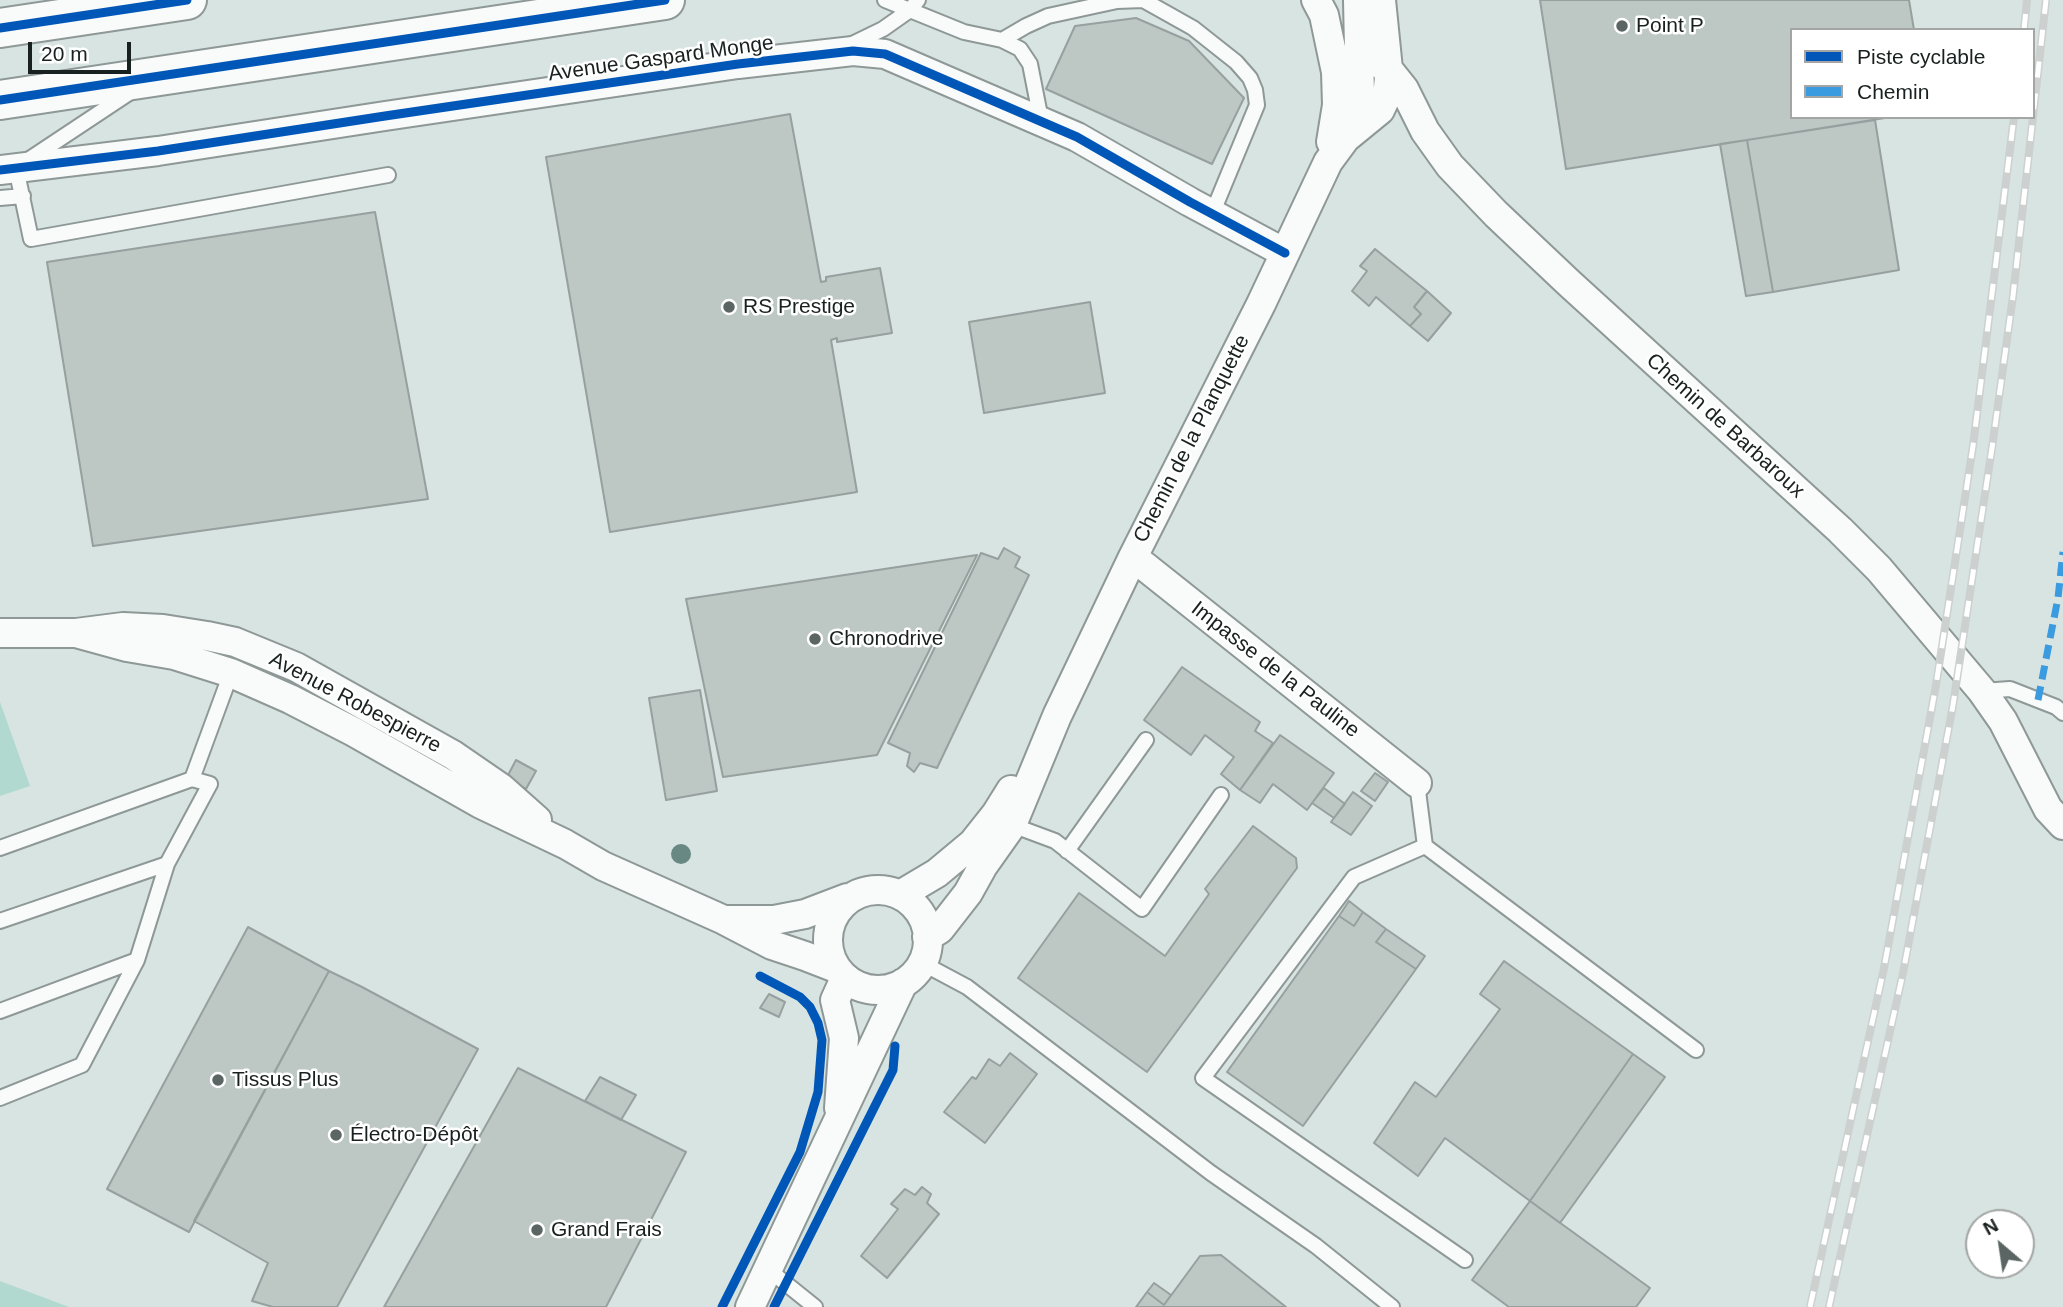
<!DOCTYPE html>
<html>
<head>
<meta charset="utf-8">
<style>
	body { margin:0 }
	#map { position:relative; width:2063px; height:1307px; overflow:hidden; background:#d7e4e1; font-family:Arial,sans-serif }
	canvas { display:block }
	.legend { position:absolute; left:1790px; top:28px; width:245px; height:91px; box-sizing:border-box; background:#fff; border:2px solid #a3a6a5; margin:0; padding:9px 12px; list-style:none; font-size:21px; color:#18211f }
	.legend li { display:flex; align-items:center; gap:14px; height:35px }
	.legend b { width:35px; border:2px solid #a3a6a5 }
	.north { position:absolute; left:1965px; top:1209px; width:70px; height:70px; box-sizing:border-box; background:#fff; border:2px solid #a3a6a5; border-radius:50%; rotate:331deg; font-size:19px; font-weight:700; line-height:28px; text-align:center; color:#18211f }
	.north::after { content:''; display:block; margin:auto; width:24px; height:32px; background:#5b6563; clip-path:polygon(50% 0,100% 100%,50% 72%,0 100%) }
	.scale { position:absolute; left:28px; top:42px; width:103px; height:32px; box-sizing:border-box; border:4px solid #18211f; border-top:0; padding-left:9px; font-size:21px; line-height:24px; white-space:nowrap; color:#18211f; -webkit-text-stroke:5px #fff; paint-order:stroke }
</style>
</head>
<body>
<div id="map">
<canvas width="2063" height="1307"></canvas>
<ul class="legend">
<li><b style="height:9px;background:#0057b8"></b>Piste cyclable</li>
<li><b style="height:9px;background:#3b9be0"></b>Chemin</li>
</ul>
<div class="north">N</div>
<div class="scale">20 m</div>
</div>
<script>
const context = document.querySelector('canvas').getContext('2d');
context.lineJoin = 'round';
function fillPath(path, color) { context.fillStyle = color; context.fill(path, 'evenodd'); }
const shape = rows => new Path2D(rows.map(r => 'M' + r).join(''));
function stroke(path, color, width, dash) { context.strokeStyle = color; context.lineWidth = width; context.lineCap = dash ? 'butt' : 'round'; context.setLineDash(dash || []); context.stroke(path); }
function write(font, color, halo, rows, align = 'center') {
  context.font = font + ' Arial,sans-serif'; context.lineWidth = 5; context.setLineDash([]); context.textBaseline = 'middle'; context.strokeStyle = halo; context.fillStyle = color; for (const [text, x, y, turn = 0] of rows) {
    context.save(); context.translate(x, y); context.rotate((+turn || 0) * Math.PI / 180); context.textAlign = isNaN(turn) ? turn : align; if (halo) context.strokeText(text, 0, 0); context.fillText(text, 0, 0); context.restore();
  }
}
const green = shape([
	[0,702,30,786,0,796],
	[0,1281,69,1307,0,1307]
]);
const building = shape([
	[1540,0,1909,0,1914,30,1792,30,1792,117,1891,117,1566,169,1540,0],
	[1136,18,1189,41,1244,98,1212,164,1046,89,1075,26,1136,18],
	[790,114,821,282,826,281,826,277,880,268,892,333,837,342,837,338,831,340,857,492,610,532,546,157,790,114],
	[1875,120,1899,270,1773,292,1747,140,1875,120],
	[1747,140,1773,292,1746,296,1720,144,1747,140],
	[375,212,428,499,93,546,47,262,375,212],
	[1375,249,1427,291,1414,307,1421,314,1410,326,1376,297,1369,306,1352,291,1367,271,1360,266,1375,249],
	[1427,291,1451,313,1428,341,1410,326,1421,314,1414,307,1427,291],
	[1090,302,1105,393,984,413,969,322,1090,302],
	[1004,548,1020,557,1015,567,1029,575,937,768,920,763,914,772,907,766,910,753,888,743,981,553,998,559,1004,548],
	[977,555,877,755,723,777,686,599,977,555],
	[1182,667,1260,722,1255,731,1273,743,1240,790,1221,774,1234,757,1205,735,1191,755,1144,720,1182,667],
	[700,690,717,791,666,800,649,698,700,690],
	[1280,735,1334,773,1307,810,1273,784,1260,803,1240,790,1280,735],
	[516,760,536,771,526,789,506,779,516,760],
	[1375,773,1388,782,1375,801,1361,791,1375,773],
	[1324,788,1345,804,1334,818,1312,803,1324,788],
	[1353,792,1372,806,1351,835,1331,822,1353,792],
	[1253,826,1296,858,1297,868,1147,1072,1018,978,1079,893,1165,956,1209,894,1205,889,1253,826],
	[1349,901,1363,912,1354,926,1339,916,1349,901],
	[1363,912,1386,929,1376,942,1416,969,1303,1126,1227,1072,1339,916,1354,926,1363,912],
	[248,927,329,971,189,1232,107,1189,248,927],
	[1386,929,1425,956,1416,969,1376,942,1386,929],
	[1504,961,1633,1054,1530,1201,1445,1138,1418,1176,1374,1143,1415,1082,1436,1097,1500,1009,1480,994,1504,961],
	[329,971,362,987,478,1049,337,1307,273,1307,252,1301,268,1263,194,1221,329,971],
	[769,994,785,1002,779,1017,760,1008,769,994],
	[1010,1053,1037,1074,985,1143,944,1112,972,1077,976,1079,989,1059,1000,1066,1010,1053],
	[1633,1054,1665,1077,1560,1223,1530,1201,1633,1054],
	[518,1068,686,1152,606,1307,384,1307,518,1068],
	[600,1077,636,1095,621,1120,585,1101,600,1077],
	[922,1187,931,1194,927,1203,939,1214,887,1278,861,1256,898,1209,891,1204,905,1189,915,1195,922,1187],
	[1530,1201,1650,1288,1636,1307,1509,1307,1472,1280,1530,1201],
	[1221,1255,1286,1307,1136,1307,1147,1292,1164,1305,1200,1256,1221,1255],
	[1154,1283,1171,1295,1164,1305,1147,1292,1154,1283]
]);
const path = shape([
	[764,978,800,997,804,1001]
]);
const lane = shape([
	[885,0,964,32,1002,40,1020,49,1030,64,1041,120],
	[1002,40,1026,26,1048,16,1117,1,1143,0,1193,28,1236,62,1250,78,1255,90,1257,105,1212,214],
	[848,46,883,29,910,10,918,0],
	[129,93,16,168,31,239,388,175],
	[0,198,23,196],
	[1982,691,2010,689,2056,707,2063,713],
	[192,779,231,673],
	[1417,783,1425,846,1696,1050],
	[1012,825,1055,841,1142,909,1221,795],
	[1425,846,1354,877,1203,1078,1465,1260],
	[0,848,192,779,210,784,167,864,0,921],
	[1067,851,1146,740],
	[922,963,967,987,1211,1173,1316,1246,1392,1307],
	[0,1011,137,960,167,864],
	[0,1098,82,1065,137,960],
	[769,1270,815,1307]
]);
const street = shape([
	[1316,0,1324,15,1336,72,1337,105,1331,142],
	[1360,51,1388,69,1404,89,1425,131,1450,166,1496,214,1569,283,1840,530,1879,569,1982,691,2003,721,2048,809,2063,825],
	[1347,137,1380,110,1387,95,1389,79,1381,0],
	[0,170,158,151,385,116,738,64,853,51,885,54,1077,137,1190,202,1285,253],
	[1133,557,1417,783],
	[0,633,76,633,123,627,163,629,207,636,235,642,296,667,453,755,501,788,537,820],
	[76,633,127,647,174,655,231,673,290,699,354,732,481,804,565,844,603,866,724,920,772,945,805,956,836,968],
	'828 940a50 50 0 1 1 100 0a50 50 0 1 1-100 0Z',
	[900,895,937,873,973,843,996,814,1011,790],
	[727,920,774,920,805,914,847,898],
	[927,937,940,929,968,893,983,866,1012,825,1057,716,1133,557,1261,304,1328,162,1345,139,1354,118,1360,97,1358,0],
	[839,1108,844,1038,835,1000,845,978],
	[750,1307,903,983]
]);
const secondary = shape([
	[0,28,187,0],
	[0,100,665,0]
]);
const rail = shape([
	[2024,30,2027,0],
	[1810,1307,1884,968,1936,685,1973,446,2014,117],
	[1829,1307,1903,973,1953,705,1992,448,2013,296,2046,0]
]);
const quiet = shape([
	[2038,700,2058,598,2063,552]
]);
const cycleway = shape([
	[0,28,187,0],
	[0,100,665,0],
	[0,170,158,151,385,116,738,64,853,51,885,54,1077,137,1190,202,1285,253],
	[722,1307,800,1152,818,1092,822,1040,818,1023,810,1007,800,997,760,976],
	[774,1307,893,1070,895,1046]
]);
const trees = [
	[681,854]
];
const markers = [
	[1622,26,7,"#5b6563"],
	[729,307,7,"#5b6563"],
	[815,639,7,"#5b6563"],
	[218,1080,7,"#5b6563"],
	[336,1135,7,"#5b6563"],
	[537,1230,7,"#5b6563"]
];
const poiNames = [
	["Point P",1636,26],
	["RS Prestige",743,307],
	["Chronodrive",829,639],
	["Tissus Plus",232,1080],
	["Électro-Dépôt",350,1135],
	["Grand Frais",551,1230]
];
const streetNames = [
	["Avenue Gaspard Monge",661,59,-8],
	["Chemin de Barbaroux",1725,426,42],
	["Chemin de la Planquette",1192,439,-63],
	["Impasse de la Pauline",1275,670,38],
	["Avenue Robespierre",355,703,28]
];
fillPath(green, '#b2d9d0');
fillPath(building, '#bdc7c4');
stroke(building, '#97a09e', 2);
stroke(lane, '#8e9896', 18);
stroke(street, '#8e9896', 32);
stroke(secondary, '#8e9896', 42);
stroke(path, '#bdc2c1', 4.5, [2, 5]);
stroke(lane, '#f9fbfa', 14);
stroke(street, '#f9fbfa', 28);
stroke(secondary, '#f9fbfa', 38);
stroke(rail, '#ccd0cf', 8);
stroke(rail, '#fff', 5, [16]);
stroke(quiet, '#3b9be0', 7, [14, 7]);
stroke(cycleway, '#0057b8', 9);
context.fillStyle = '#688983';
for (const [x, y] of trees) { context.beginPath(); context.arc(x, y, 10, 0, 2 * Math.PI); context.fill(); }
for (const [x, y, r, color] of markers) { const dot = new Path2D(); dot.arc(x, y, r, 0, 2 * Math.PI); context.fillStyle = color; context.fill(dot); stroke(dot, '#fff', 2.5); }
write('21px', '#18211f', '#fff', poiNames, 'left');
write('21px', '#18211f', '#fff', streetNames);
</script>
</body>
</html>
